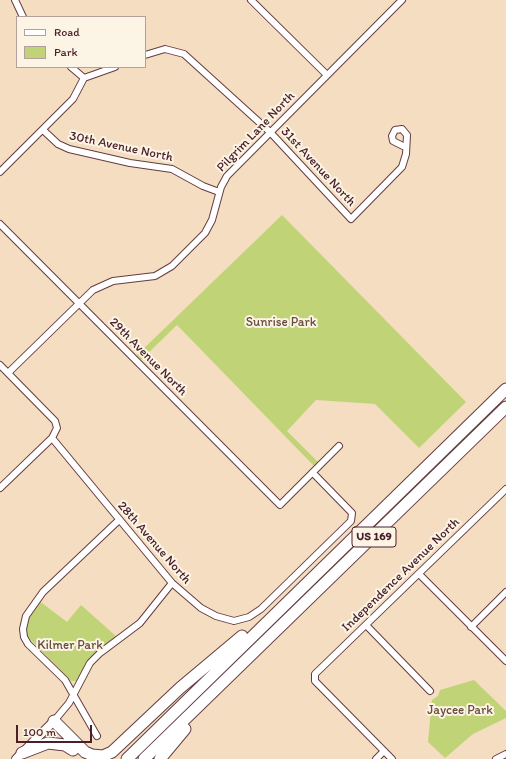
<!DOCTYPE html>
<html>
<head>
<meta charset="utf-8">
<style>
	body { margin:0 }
	#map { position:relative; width:506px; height:759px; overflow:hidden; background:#f5ddc1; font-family:Itim,sans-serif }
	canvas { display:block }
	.legend { position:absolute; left:16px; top:16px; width:130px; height:52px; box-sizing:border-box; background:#fcf5e5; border:1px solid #b59f9b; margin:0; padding:5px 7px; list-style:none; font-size:12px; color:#4a1f2b }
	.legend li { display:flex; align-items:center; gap:8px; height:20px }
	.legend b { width:20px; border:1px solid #b59f9b }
	.scale { position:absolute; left:16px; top:725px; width:76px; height:18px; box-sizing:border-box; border:2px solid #4a1f2b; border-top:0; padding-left:5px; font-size:12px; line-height:14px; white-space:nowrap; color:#4a1f2b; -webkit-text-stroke:3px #fcf5e5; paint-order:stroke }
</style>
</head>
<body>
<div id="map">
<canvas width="506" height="759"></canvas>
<ul class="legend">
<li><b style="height:5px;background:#fff"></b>Road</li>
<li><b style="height:11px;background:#c0d477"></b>Park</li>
</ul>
<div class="scale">100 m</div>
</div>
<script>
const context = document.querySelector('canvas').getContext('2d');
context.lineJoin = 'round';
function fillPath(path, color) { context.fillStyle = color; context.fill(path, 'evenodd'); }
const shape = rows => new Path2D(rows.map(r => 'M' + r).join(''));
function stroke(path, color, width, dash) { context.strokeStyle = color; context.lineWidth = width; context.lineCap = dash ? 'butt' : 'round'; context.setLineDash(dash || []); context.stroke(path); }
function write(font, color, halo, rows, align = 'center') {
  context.font = font + ' Itim,sans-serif'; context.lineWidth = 4; context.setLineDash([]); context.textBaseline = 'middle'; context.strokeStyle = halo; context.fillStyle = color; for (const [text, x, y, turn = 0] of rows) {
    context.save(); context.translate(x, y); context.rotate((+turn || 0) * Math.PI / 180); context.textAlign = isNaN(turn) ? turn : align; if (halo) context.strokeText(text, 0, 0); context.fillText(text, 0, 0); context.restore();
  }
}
const green = shape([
	[282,215,466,402,419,448,375,404,316,400,287,431,318,462,314,466,177,325,141,360,137,355],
	[38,600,67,622,81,605,117,637,91,657,76,681,71,681,27,636,26,628,28,617],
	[474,680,506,711,506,718,473,734,445,758,428,742,432,700,438,696,440,690]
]);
const minor = shape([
	[15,0,23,17],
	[251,0,327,75],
	[145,55,165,49,184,54,270,132,351,219,402,167,406,154,407,135,402,129,395,130,392,136,393,141,405,147],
	[71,67,84,78],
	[84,78,115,67],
	[43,130,58,144,69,149,130,163,172,169,203,186,219,192],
	[0,172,73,99,84,78],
	[0,224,280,505,339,446],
	[0,365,55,421,57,428,52,438,0,488],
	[8,373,93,290,113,281,155,276,172,266,205,233,212,220,221,187,227,176,402,0],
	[52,438,172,583,201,608,216,616,234,621,249,617,261,609,351,521,352,513,313,473],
	[419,574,506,661],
	[366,625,430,691],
	[471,627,506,592],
	[54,721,69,703,90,663,100,653,140,623,172,583],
	[97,736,65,680,28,644,24,637,23,629,26,616,43,592,119,520],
	[376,759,384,751],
	[392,759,315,681,315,674,506,489],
	[496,759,506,754]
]);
const tertiary = shape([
	[16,759,54,721]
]);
const motorway = shape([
	[54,721,85,752,92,755,103,756,112,752,180,688,242,636],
	[22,753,48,743,65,745,73,750],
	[127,759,506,389],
	[144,759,506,407],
	[160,759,185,729]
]);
const shields = [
	[374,537,44]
];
const shieldNames = [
	["US 169",374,537]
];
const streetNames = [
	["Pilgrim Lane North",256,132,-46],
	["30th Avenue North",121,147,12],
	["31st Avenue North",318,167,47],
	["29th Avenue North",148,357,45],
	["28th Avenue North",154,543,49],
	["Independence Avenue North",401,575,-44]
];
const parkNames = [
	["Sunrise Park",281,323],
	["Kilmer Park",70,646],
	["Jaycee Park",460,711]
];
fillPath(green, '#c0d477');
stroke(minor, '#643c42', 8);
stroke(tertiary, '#643c42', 10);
stroke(motorway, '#643c42', 13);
stroke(minor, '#fff', 6);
stroke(tertiary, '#fff', 8);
stroke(motorway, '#fff', 11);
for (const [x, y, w] of shields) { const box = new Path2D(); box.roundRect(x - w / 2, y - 10, w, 20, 3); context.fillStyle = '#fcf5e5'; context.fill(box); stroke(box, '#4a1f2b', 1); }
write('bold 12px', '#4a1f2b', null, shieldNames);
write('13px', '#4a1f2b', '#fcf5e5', streetNames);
write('13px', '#684c3e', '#fcf5e5', parkNames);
</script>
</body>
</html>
